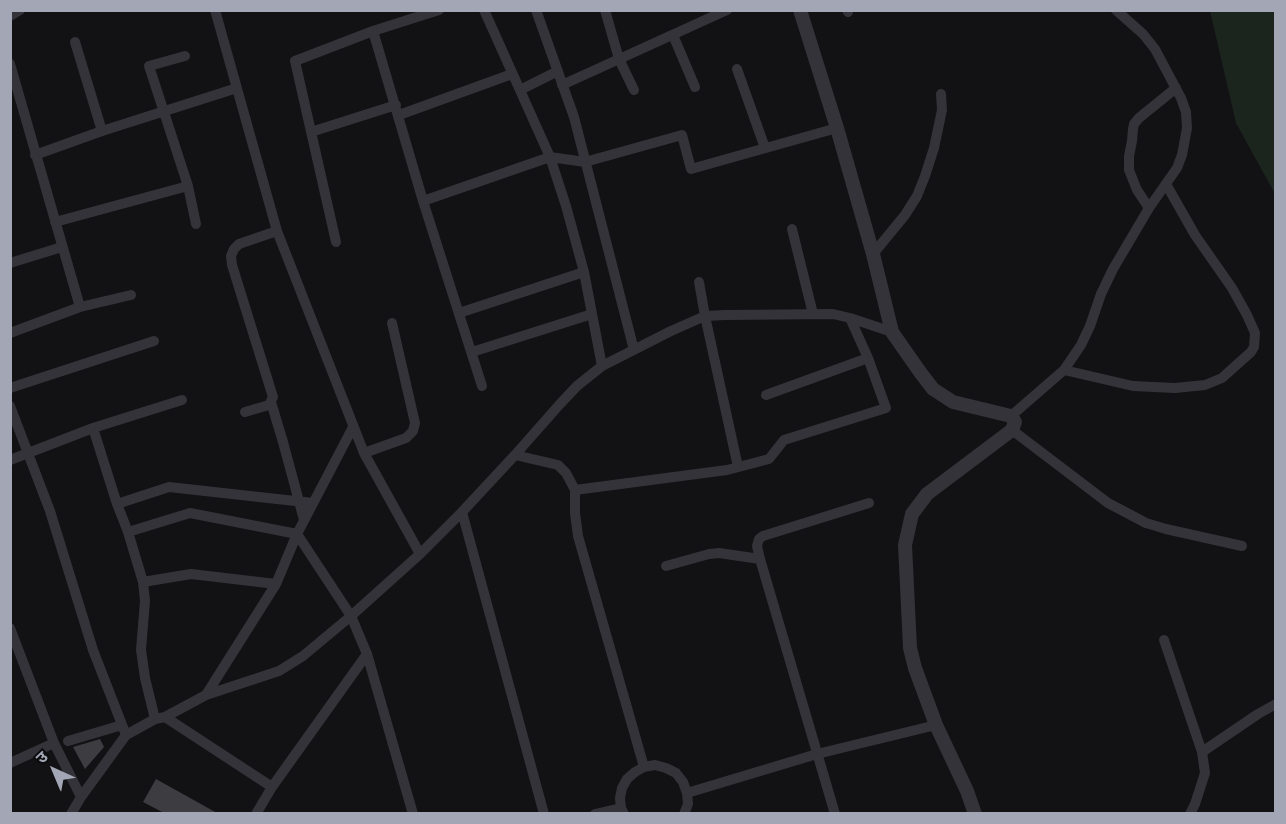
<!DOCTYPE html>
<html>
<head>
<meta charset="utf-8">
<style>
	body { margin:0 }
	#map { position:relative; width:1286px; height:824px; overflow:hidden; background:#121214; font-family:"Golos Text","Noto Sans Devanagari",sans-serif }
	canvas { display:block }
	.frame { position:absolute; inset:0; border:12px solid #a3a7b5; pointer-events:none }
	.north { position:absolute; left:24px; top:740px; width:60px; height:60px; -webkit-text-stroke:4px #0d0d0f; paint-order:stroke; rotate:316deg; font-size:16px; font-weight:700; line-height:24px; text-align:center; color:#a3a7b5 }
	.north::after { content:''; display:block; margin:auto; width:21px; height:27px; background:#a3a7b5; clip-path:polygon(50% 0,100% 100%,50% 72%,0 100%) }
</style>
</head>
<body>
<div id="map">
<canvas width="1286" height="824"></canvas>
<div class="frame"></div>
<div class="north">उ</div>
</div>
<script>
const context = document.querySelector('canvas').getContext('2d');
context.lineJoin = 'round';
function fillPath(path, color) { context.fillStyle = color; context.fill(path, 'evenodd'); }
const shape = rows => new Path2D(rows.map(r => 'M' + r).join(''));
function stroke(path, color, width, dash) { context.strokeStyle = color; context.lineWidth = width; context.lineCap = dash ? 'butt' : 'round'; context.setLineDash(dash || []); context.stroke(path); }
const green = shape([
	[1210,11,1275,11,1275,194,1236,123]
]);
const building = shape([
	[100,739,104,747,85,769,73,747],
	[156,779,217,813,164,813,143,802]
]);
const minor = shape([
	[215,10,277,231,364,453,420,554],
	[484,10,550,157,566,206,584,272,602,366],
	[536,10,574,117,634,350],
	[605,10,619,59,634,90],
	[847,10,848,12],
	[10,16,20,10],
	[373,31,423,201,482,386],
	[673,35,695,87],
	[75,42,102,131],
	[185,56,149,66,188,186,196,224],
	[10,64,80,307],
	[737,69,765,148],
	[562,85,727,10],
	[520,90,558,71],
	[399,115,512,74],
	[311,132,396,105],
	[35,155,102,131,237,88],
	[423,201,550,157,585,162,682,135,691,169,837,128],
	[1149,208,1137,190,1129,170,1129,156,1132,141,1133,129,1134,124,1139,118,1176,88],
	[55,222,188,186],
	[792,229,813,314],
	[336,242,295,61,373,31,439,10],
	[873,254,905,215,917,196,925,176,934,148,942,110,941,94],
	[10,263,62,247],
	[699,282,705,316,738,467],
	[459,313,584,272],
	[10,333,80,307,131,295],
	[472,352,592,314],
	[1064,370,1133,386,1175,388,1205,385,1222,378,1251,352,1254,347,1255,333,1247,315,1232,288,1195,235,1166,184],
	[10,388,154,341],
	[766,395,868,358],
	[271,402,283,442,304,520],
	[10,406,50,511,93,650,126,735],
	[245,412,269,405,273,397,232,265,231,256,234,249,239,244,277,231],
	[1011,416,1064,370,1081,345,1090,326,1101,294,1113,269,1149,208,1177,168,1182,155,1187,128,1186,112,1181,98,1155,49,1143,34,1116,10],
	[93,428,117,504,128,532,143,582,145,601,141,650,145,678,155,719],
	[1012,430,1108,503,1146,523,1166,529,1242,546],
	[364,453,406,438,413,431,415,423,392,323],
	[515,455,558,465,566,473,575,490,575,513,578,536,644,767],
	[10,460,93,428,182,400],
	[575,490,727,470,769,459,784,440,886,408,868,358,850,318],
	[117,504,169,487,313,503],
	[462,512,544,814],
	[128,532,190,513,297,534,351,616,367,654,413,814],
	[666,566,709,554,719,553,760,559],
	[143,582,191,574,276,584],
	[10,628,54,743,81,797],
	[1164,640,1202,752,1205,773,1195,804,1190,814],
	[206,695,276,584,297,534,353,427],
	[165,717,206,695,279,671,303,656,351,616,420,554,462,512,515,455,560,404,577,386,602,366,671,331,705,316,725,315,833,314,850,318,892,332],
	[68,741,122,725],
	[1202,752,1258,714,1276,704],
	[10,763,54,743],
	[687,793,817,754,936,725],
	[71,814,81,797,126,735,155,719,165,717,272,787],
	[256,814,272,787,367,654],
	[595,814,621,808],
	[624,814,621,808,620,798,622,788,627,779,635,772,644,767,655,765,666,768,676,773,683,782,687,793,688,804,684,814],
	[835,814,760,559,757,546,759,539,763,536,869,503]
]);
const tertiary = shape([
	[800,10,837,128,873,254,892,332,920,372,933,389,953,402,1011,416,1015,422,1012,430,927,494,912,514,905,545,910,648,915,668,936,725,967,791,975,814]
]);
fillPath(green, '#1c241e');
fillPath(building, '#3c3c41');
stroke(minor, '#333339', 10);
stroke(tertiary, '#333339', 14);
</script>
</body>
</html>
